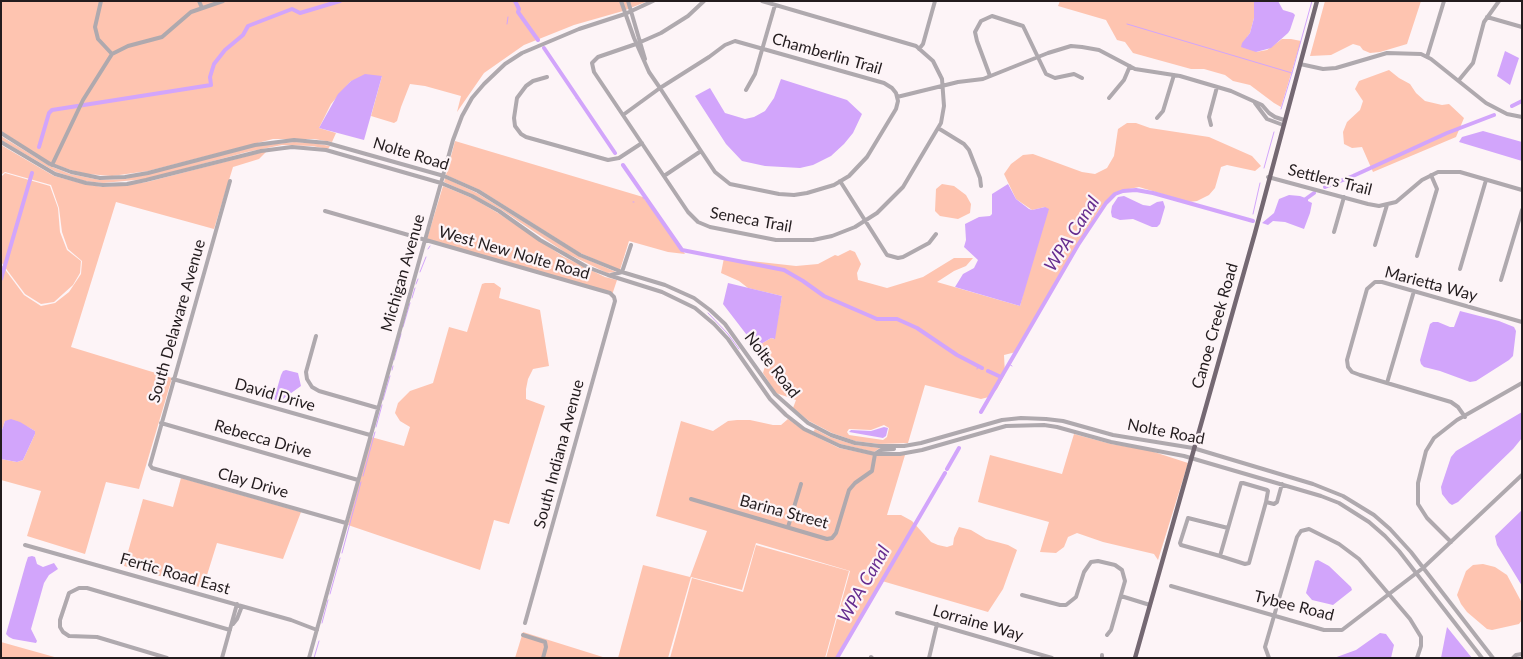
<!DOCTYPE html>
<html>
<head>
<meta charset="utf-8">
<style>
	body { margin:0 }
	#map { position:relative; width:1523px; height:659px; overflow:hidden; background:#fdf4f7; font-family:Lato,sans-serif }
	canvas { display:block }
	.frame { position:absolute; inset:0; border:2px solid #231c1e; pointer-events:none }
</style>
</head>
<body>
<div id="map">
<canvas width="1523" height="659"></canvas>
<div class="frame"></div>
</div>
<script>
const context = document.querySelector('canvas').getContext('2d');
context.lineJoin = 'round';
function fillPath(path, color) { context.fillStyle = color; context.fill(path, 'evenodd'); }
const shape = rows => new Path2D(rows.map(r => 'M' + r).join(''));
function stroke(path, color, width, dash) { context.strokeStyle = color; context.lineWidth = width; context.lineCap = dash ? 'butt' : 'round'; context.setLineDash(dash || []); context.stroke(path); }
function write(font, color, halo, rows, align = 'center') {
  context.font = font + ' Lato,sans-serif'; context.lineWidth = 4.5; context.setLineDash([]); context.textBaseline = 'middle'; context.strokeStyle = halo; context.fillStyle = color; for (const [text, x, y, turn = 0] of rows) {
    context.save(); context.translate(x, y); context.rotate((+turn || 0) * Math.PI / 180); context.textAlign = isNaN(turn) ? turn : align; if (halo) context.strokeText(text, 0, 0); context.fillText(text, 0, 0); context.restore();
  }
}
const green = shape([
	[1,1,648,1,623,11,574,25,524,45,484,73,457,112,461,96,425,86,410,84,401,107,397,121,394,123,371,116,382,76,351,81,331,104,319,128,336,133,332,142,314,139,273,139,148,171,112,176,87,174,71,170,51,163,1,131],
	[1060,1,1254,1,1254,18,1250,33,1247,37,1256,52,1267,50,1282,39,1291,39,1301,41,1281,107,1274,103,1250,85,1233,81,1225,75,1204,69,1191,69,1133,53,1125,42,1117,40,1106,20,1058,6],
	[1325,1,1421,1,1407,44,1380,52,1370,53,1363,50,1360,46,1353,44,1331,55,1310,56],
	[1389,70,1399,78,1410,84,1416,93,1425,101,1442,105,1449,104,1464,118,1456,137,1373,172,1362,147,1352,148,1344,144,1343,132,1347,122,1360,110,1363,101,1355,89,1359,81],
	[1127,123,1136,123,1150,128,1209,137,1252,156,1261,166,1255,171,1227,165,1221,167,1215,188,1209,195,1197,201,1189,202,1139,187,1119,191,1101,207,1069,258,1016,352,1004,355,1005,374,997,389,989,397,981,399,925,385,908,443,879,444,855,441,832,433,809,421,793,408,796,400,776,393,763,373,768,356,764,350,756,347,771,338,774,339,782,296,748,288,739,281,721,273,724,258,796,266,818,264,835,255,838,256,850,250,855,252,861,264,857,273,858,280,887,288,923,277,954,258,973,258,966,266,954,271,937,282,1020,306,1045,207,1032,210,1016,199,1004,174,1011,164,1023,155,1033,154,1082,172,1095,174,1107,168,1114,156,1118,129],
	[884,425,889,428,887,437,883,440,849,435,847,432,849,429,871,430],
	[1,136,50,166,70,174,100,180,125,179,255,146,294,142,313,143,330,146,328,149,312,146,282,145,247,152,146,179,103,183,85,181,56,172,1,140],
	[455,141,643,197,685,254,668,252,629,241,620,270,580,253,480,190,446,175],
	[1,145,54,176,84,184,103,187,127,185,147,182,267,151,259,159,233,167,214,229,116,202,71,347,172,378,139,489,106,482,85,554,27,536,41,491,1,480,1,459,17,462,23,460,35,434,35,431,28,427,5,421,1,433,1,264,24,295,41,306,55,303,69,292,81,274,82,261,68,249,62,232,59,208,51,185,5,172,1,175],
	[5,173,50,186,58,208,60,232,67,250,81,261,80,273,73,285,54,302,41,304,25,294,1,262,1,177],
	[445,178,477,193,579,256,616,272,607,273,566,253,500,209,473,195,444,182],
	[942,184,954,186,966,195,971,204,970,213,958,219,940,216,935,211,936,189],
	[443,186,472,198,498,213,564,257,605,277,617,280,612,295,427,239],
	[485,283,494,283,501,288,499,298,540,310,549,366,533,369,528,379,526,389,526,399,545,406,509,524,494,520,480,570,348,525,371,437,404,446,410,427,400,421,395,413,398,403,410,391,433,383,449,327,467,332,482,284],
	[788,419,803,430,839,448,873,455,905,455,887,515,901,515,912,521,931,542,938,545,947,547,953,545,954,538,959,527,971,530,986,539,1008,545,1017,550,1003,589,988,612,882,581,836,658,826,658,850,571,756,543,742,590,691,577,668,658,618,658,643,565,690,577,707,531,656,516,681,421,713,431,728,421,737,420,750,420,773,425,781,425],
	[815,429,830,437,855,445,880,448,874,452,840,444,813,432],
	[1074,434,1111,444,1148,450,1188,463,1158,560,1154,554,1103,542,1077,533,1068,537,1064,547,1056,553,1040,552,1049,522,978,502,990,455,1062,474],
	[181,478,301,512,283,559,217,543,203,588,124,566,143,499,173,507],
	[756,545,849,571,825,658,670,658,692,578,743,592],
	[1483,564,1495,567,1507,575,1522,603,1522,620,1519,624,1492,630,1487,629,1467,612,1461,604,1457,595,1466,571,1473,565],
	[523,632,606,658,515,658],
	[1,642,58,658,1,658]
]);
const water = shape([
	[1254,1,1278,1,1283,10,1293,13,1295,15,1290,30,1288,33,1271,48,1256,52,1241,47,1242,43,1250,33,1254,18],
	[1505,51,1519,58,1510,85,1497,76],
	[365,74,382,76,364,140,319,128,338,94,351,81],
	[781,79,847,100,862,114,853,133,844,144,831,156,813,165,800,168,765,166,742,161,726,144,695,96,710,88,725,113,745,119,754,117,765,111,774,98],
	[1483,131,1522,142,1522,161,1459,142,1462,137],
	[1008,184,1016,199,1029,209,1032,210,1045,207,1049,209,1020,306,955,287,963,274,974,268,978,260,964,247,966,240,965,224,979,217,990,216,992,214,992,194],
	[1289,195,1300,196,1308,199,1308,201,1312,203,1310,213,1304,229,1285,222,1273,221,1268,225,1262,223,1274,213,1279,199],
	[1124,196,1143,205,1150,206,1157,202,1163,201,1165,207,1160,224,1157,227,1152,227,1133,219,1120,220,1112,217,1111,212,1112,206,1118,197],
	[728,283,782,296,775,339,771,338,756,347,723,304],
	[1460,311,1499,321,1514,327,1516,331,1513,356,1509,360,1476,381,1470,382,1440,371,1424,367,1421,364,1420,360,1430,324,1433,322,1438,322,1450,327,1454,327],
	[286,370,298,373,301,386,280,401,277,401,274,399,281,375,283,371],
	[1522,412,1522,438,1513,449,1458,502,1452,505,1449,503,1442,494,1441,487,1451,457,1456,451],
	[11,419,20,422,35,431,35,434,23,460,17,462,1,459,1,433,5,421],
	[884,427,888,428,886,436,883,438,849,432,851,430,871,431],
	[1522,510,1522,586,1497,545,1495,536],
	[32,556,35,557,37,564,43,567,54,563,58,569,49,575,44,583,31,629,37,641,36,643,13,639,9,637,6,634,26,563,28,557],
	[1318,560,1329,566,1351,587,1352,590,1333,605,1312,600,1306,593,1315,561],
	[1447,627,1472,658,1441,658],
	[1380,633,1386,634,1394,645,1391,658,1334,658,1356,650]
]);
const stream = shape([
	[507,24,508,17],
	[1127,24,1292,73,1281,109],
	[1292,73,1312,1],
	[576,98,577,97],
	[1264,168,1274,132],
	[643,198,644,198],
	[633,202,634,202],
	[1253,214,1260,183],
	[428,249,430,246],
	[420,272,426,257],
	[416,284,418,279],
	[412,298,415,288],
	[708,313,728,334,739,349],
	[403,327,410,303],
	[394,360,401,334],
	[1009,364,1012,366],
	[977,369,978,366],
	[392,370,393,366],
	[383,400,390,376],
	[376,427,382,405],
	[363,476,375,432],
	[342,553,361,482],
	[330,594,340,558],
	[322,623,328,600],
	[314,658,319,641]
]);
const canal = shape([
	[515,1,519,9,518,12,538,40],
	[544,48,615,153],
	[1512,106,1522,101],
	[39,147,49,113,52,110,211,85,210,77,214,64,225,50,243,35,248,26,292,9,300,13,340,1],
	[623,165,682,250,784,270,803,281,824,296,877,319,897,319,917,328,957,355,982,368],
	[1325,187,1353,176,1447,133,1494,115],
	[1303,201,1314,193],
	[1,279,32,173],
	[988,371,1001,377],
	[981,412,1078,245,1106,203,1115,194,1123,191,1136,190,1153,193,1253,221],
	[947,469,959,448],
	[837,658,945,473]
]);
const minor = shape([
	[101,1,95,27,98,39,112,54],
	[199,1,202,8],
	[621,1,634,38,649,72,660,88,701,151,715,172,730,184,779,194,794,195,807,193,834,185,849,176,867,157,896,109,898,101,896,93,892,88,884,83,735,41,725,45,709,57,660,88,623,115],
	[628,1,645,59],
	[704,1,688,16,661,33,636,44,598,57,592,63,594,72,688,212,698,222,710,227,776,240,813,240,832,236,855,227,877,213,903,187,941,123,944,106,942,79,933,61,916,46,762,1],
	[1487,17,1522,27],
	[919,49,923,44,935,1],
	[1427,57,1444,1],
	[1300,64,1323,69,1336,68,1387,53,1421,54,1431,59,1486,103,1507,114,1522,117],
	[990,76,977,41,975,32,981,21,992,16,1023,26,1046,74,1055,78,1074,74,1082,78],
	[547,77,533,81,526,86,517,98,514,118,515,126,521,134,526,137,608,160,619,158,642,143],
	[1459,80,1473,63,1484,22,1499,1],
	[746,90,755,74,775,5],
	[897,97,958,82,983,79,1048,53,1071,46,1082,47,1099,50,1135,69,1180,76,1231,91,1262,105,1269,113,1275,117,1284,120],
	[1109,98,1124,80,1130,66],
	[1255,103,1267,119,1283,125],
	[1157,118,1163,111,1174,75],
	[1211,125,1209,117,1217,87],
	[938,128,964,144,969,150,980,178,981,186],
	[1,133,50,164,71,172,100,178,125,177,148,173,255,145,294,140,327,143,444,176,478,191,580,255,622,272,665,285,694,298,710,310,725,324,775,394,808,423,831,435,855,443,879,446,904,446,921,443,1002,420,1021,418,1046,419,1063,421,1113,435,1193,448,1313,484,1343,496,1374,515,1390,529,1411,552,1493,658],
	[1,142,55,174,86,183,103,185,127,184,146,180,261,151,292,147,326,150,441,183,472,196,499,211,540,240,587,267,608,275,662,292,695,308,714,324,728,339,770,399,786,415,804,429,840,446,875,454,900,454,922,450,1006,426,1044,425,1057,427,1111,442,1184,456,1321,496,1339,503,1369,522,1385,536,1399,551,1482,658],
	[52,165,83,100,112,54,128,46,162,37,191,12,223,1],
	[664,176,701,151],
	[1268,177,1368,204,1379,206,1396,202,1422,180,1438,172,1460,172,1522,190],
	[230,181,150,465,152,468,346,523],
	[840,181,887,255,898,258,903,257,929,243,936,234],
	[325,211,610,293,614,297,615,301,525,623],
	[1334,232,1344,197],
	[1375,245,1387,205],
	[1417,256,1437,189,1431,175],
	[1460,269,1486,180],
	[611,275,622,272,631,245],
	[1501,280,1522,210],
	[316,336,306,372,307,379,312,387,319,391,378,408],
	[173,379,370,435],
	[1387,383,1414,291],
	[1465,417,1458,407,1451,402,1360,375,1352,372,1348,367,1347,360,1367,289,1375,282,1382,282,1522,322],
	[161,423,358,480],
	[875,454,881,450,894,449],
	[691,499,827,539,832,538,836,533,849,490,855,483,872,471,875,454],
	[1266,502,1274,504,1277,502,1282,484],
	[788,527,801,484],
	[1451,542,1427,518,1418,504,1418,483,1426,451,1434,438,1457,420,1522,383],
	[25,545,291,620,317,630],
	[1220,556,1241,483,1243,483,1267,490,1268,491,1266,502,1249,563,1245,564,1220,556,1181,545,1180,543,1188,518,1228,528],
	[1171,586,1324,630,1342,630,1423,568,1522,475],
	[1022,595,1060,605,1066,605,1076,597,1084,572,1091,562,1098,561,1115,565,1122,570,1125,581,1111,630,1107,635],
	[1121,596,1150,605],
	[897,613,1052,658],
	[233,624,237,619,242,606],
	[523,635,545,642,546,647,543,658],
	[1102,655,1102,658],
	[871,657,872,658],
	[167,658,97,637,69,636,63,632,60,627,60,620,69,593,79,588,87,588,230,630],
	[222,658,237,604],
	[309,658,425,240,453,140,462,116,472,98,484,84,505,64,522,53,579,29,625,14,653,1],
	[929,658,937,624],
	[1269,658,1265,647,1297,537,1301,531,1309,529,1339,544,1359,559,1410,619,1421,637,1421,646,1417,658],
	[1513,658,1516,655,1522,654]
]);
const major = shape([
	[1135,658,1255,233,1317,1]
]);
const streetNames = [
	["Chamberlin Trail",827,54,16],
	["Nolte Road",411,154,17],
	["Settlers Trail",1330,180,14],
	["Seneca Trail",751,220,10],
	["West New Nolte Road",514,253,16],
	["Michigan Avenue",403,273,-74],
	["Marietta Way",1431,284,15],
	["South Delaware Avenue",177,321,-74],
	["Canoe Creek Road",1215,326,-74],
	["Nolte Road",772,365,52],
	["David Drive",275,395,16],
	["Nolte Road",1166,432,11],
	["Rebecca Drive",263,439,16],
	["South Indiana Avenue",559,454,-75],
	["Clay Drive",253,483,16],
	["Barina Street",784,512,15],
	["Fertic Road East",175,574,16],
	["Tybee Road",1294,606,14],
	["Lorraine Way",978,623,16]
];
const waterNames = [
	["WPA Canal",1072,234,-57],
	["WPA Canal",864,584,-60]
];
fillPath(green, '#fec4b0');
fillPath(water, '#d2a5fb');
stroke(stream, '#d2a5fb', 1);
stroke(canal, '#d2a5fb', 4);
stroke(minor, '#afa9ae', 4);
stroke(major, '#746872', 4.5);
write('16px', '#231c1e', '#fdf4f7', streetNames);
write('italic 18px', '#662d8f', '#fdf4f7', waterNames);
</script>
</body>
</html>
